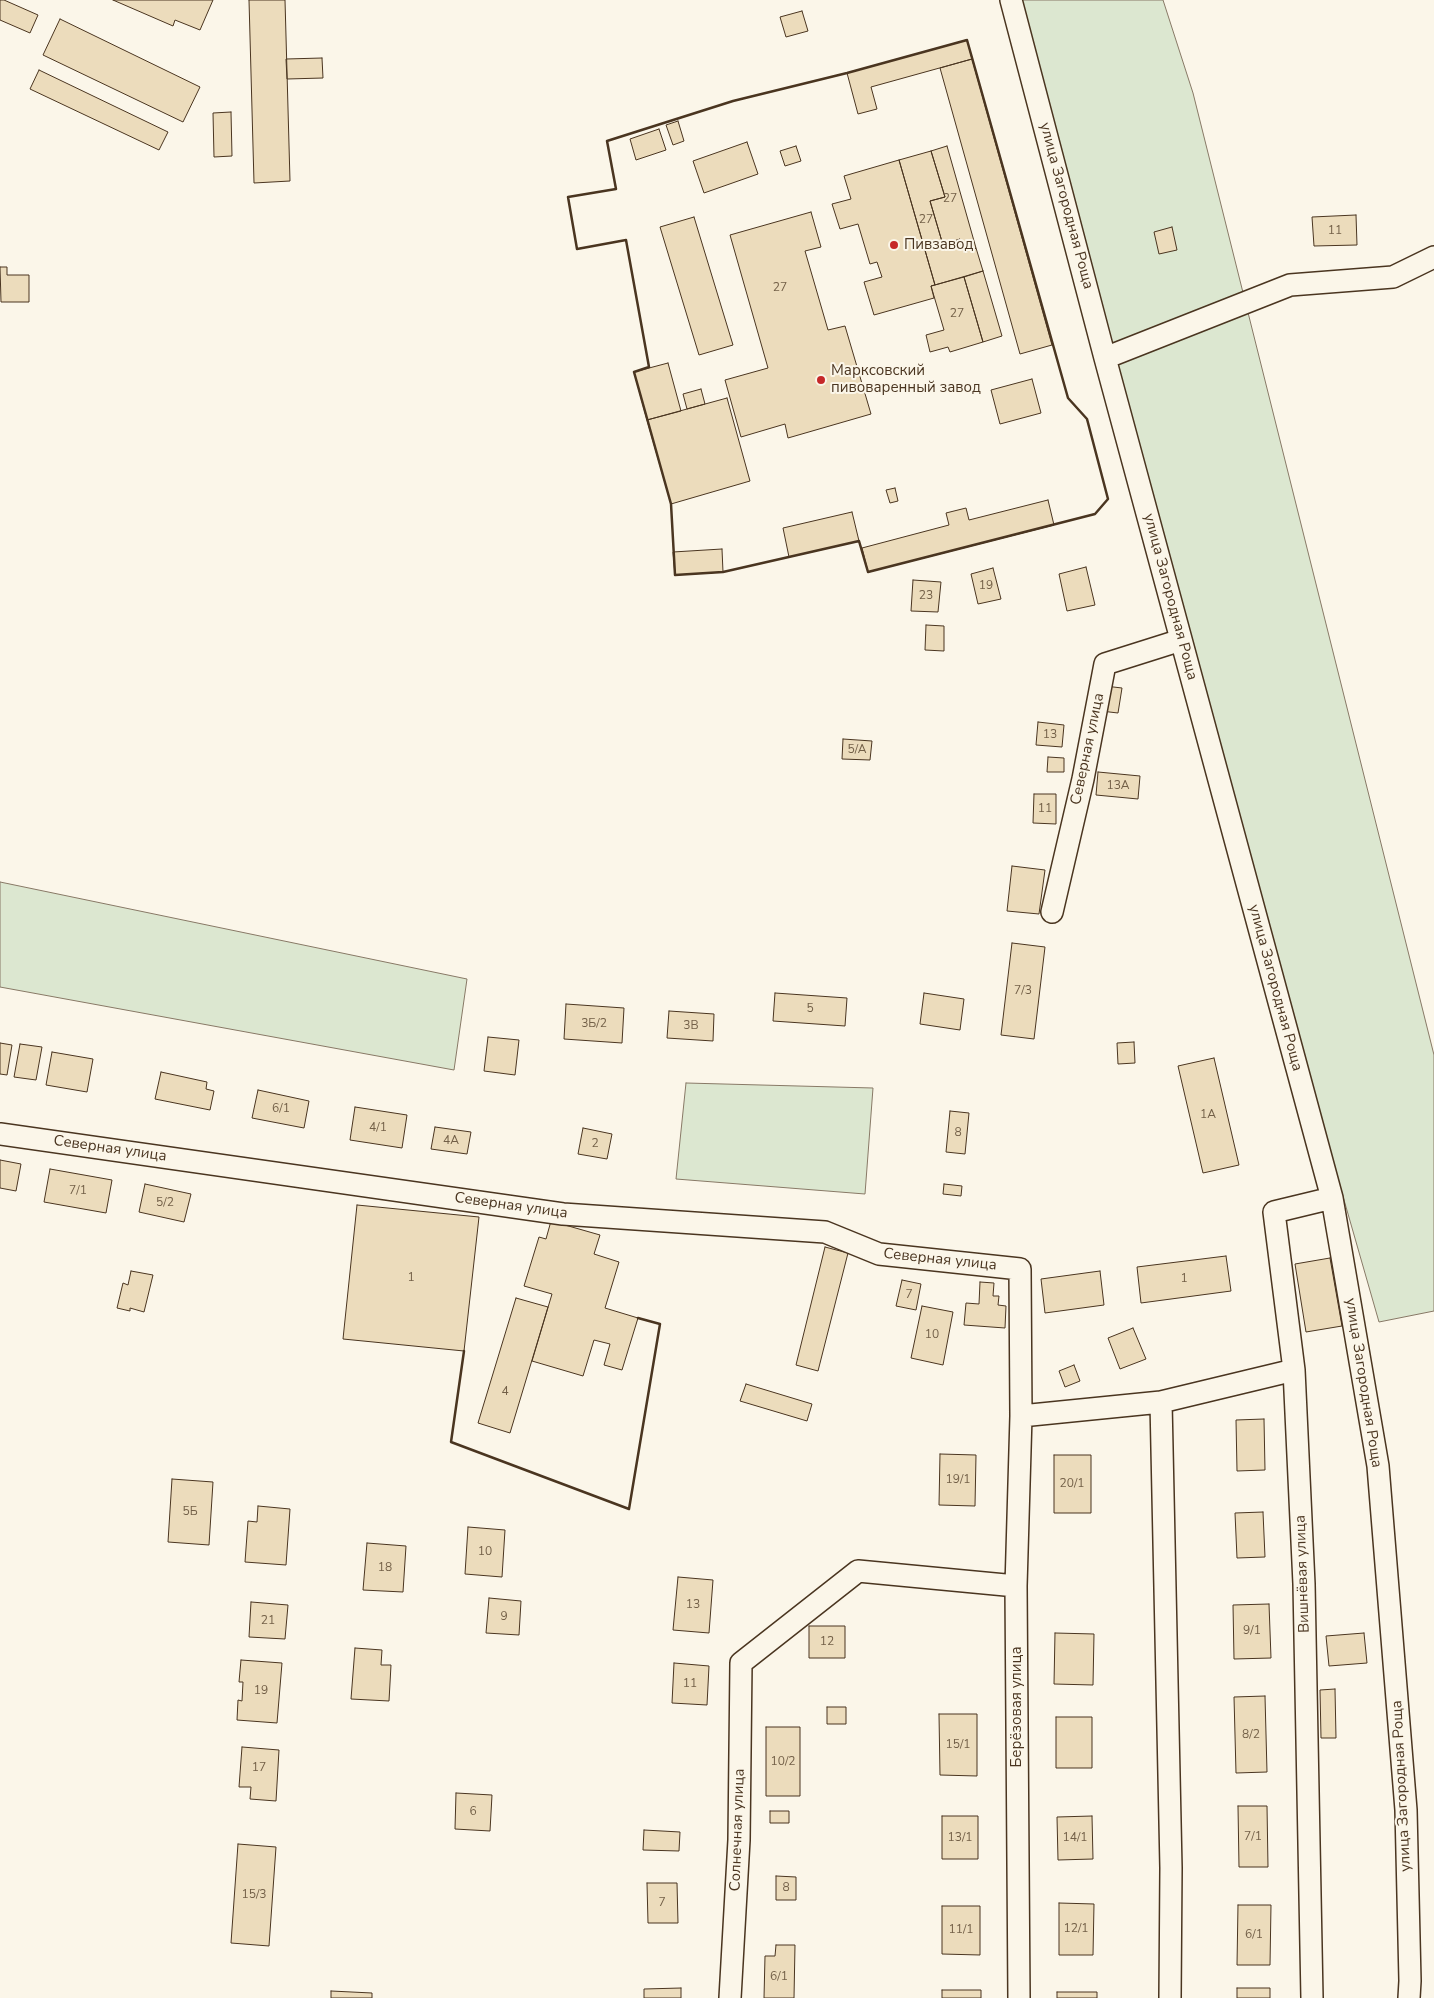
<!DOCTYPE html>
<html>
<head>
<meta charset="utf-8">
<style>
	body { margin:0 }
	canvas { display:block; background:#fbf6e9 }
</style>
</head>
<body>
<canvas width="1434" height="1998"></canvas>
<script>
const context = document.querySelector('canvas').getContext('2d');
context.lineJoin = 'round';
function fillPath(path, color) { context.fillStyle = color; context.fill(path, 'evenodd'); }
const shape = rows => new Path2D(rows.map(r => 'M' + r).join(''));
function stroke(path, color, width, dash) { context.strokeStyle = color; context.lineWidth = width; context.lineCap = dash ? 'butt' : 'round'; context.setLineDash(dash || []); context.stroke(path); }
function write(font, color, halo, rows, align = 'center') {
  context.font = font + ' "Nunito Sans",sans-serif'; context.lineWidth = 4; context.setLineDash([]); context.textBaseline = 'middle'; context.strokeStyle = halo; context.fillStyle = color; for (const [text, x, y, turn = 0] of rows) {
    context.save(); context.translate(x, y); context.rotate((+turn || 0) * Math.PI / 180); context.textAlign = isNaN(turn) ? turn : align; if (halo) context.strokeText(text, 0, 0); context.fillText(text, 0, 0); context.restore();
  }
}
const green = shape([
	[1011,0,1163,0,1193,93,1434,1055,1434,1311,1379,1322,1145,506,1011,0],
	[0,882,467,979,454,1070,0,987,0,882],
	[686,1083,873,1088,865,1194,676,1179,686,1083]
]);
const building = shape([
	[0,0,4,0,38,15,30,33,0,20,0,0],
	[113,0,213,0,200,30,175,20,173,26,113,0],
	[249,0,285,0,290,181,254,183,249,0],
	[802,11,808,31,786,37,780,17,802,11],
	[60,19,200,87,183,122,43,55,60,19],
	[967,40,972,59,871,87,877,109,858,114,847,73,967,40],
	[322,58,323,78,287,79,286,59,322,58],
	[972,59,1052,345,1020,354,940,68,972,59],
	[39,70,168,132,159,150,30,89,39,70],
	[231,112,232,156,214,157,213,113,231,112],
	[678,121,684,141,673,145,666,125,678,121],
	[659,129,666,150,636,160,630,139,659,129],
	[747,142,758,174,704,193,693,161,747,142],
	[796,146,801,161,785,166,780,151,796,146],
	[947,146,976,248,964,252,960,239,943,245,930,201,945,197,931,151,947,146],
	[931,151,945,197,930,201,943,245,960,239,964,252,976,248,983,271,935,285,899,160,931,151],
	[899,160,935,285,931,286,934,298,874,315,864,282,882,277,877,262,870,264,858,224,840,229,832,204,851,199,844,176,899,160],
	[811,212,821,247,805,251,828,330,845,326,871,414,788,438,785,424,741,437,725,380,768,368,730,235,811,212],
	[1356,215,1357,245,1314,246,1312,217,1356,215],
	[694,217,733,345,699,355,660,227,694,217],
	[1172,227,1177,250,1159,254,1154,232,1172,227],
	[0,267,7,267,7,275,29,275,29,302,1,302,0,267],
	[983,271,1002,336,983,342,964,277,983,271],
	[964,277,983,342,950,352,948,347,930,352,926,335,944,330,931,286,964,277],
	[668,363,681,411,647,420,634,372,668,363],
	[1032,379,1041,413,1000,424,991,390,1032,379],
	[701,389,705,404,687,409,683,394,701,389],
	[727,398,750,481,671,504,647,420,727,398],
	[895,488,898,501,890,503,886,490,895,488],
	[1048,500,1054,525,868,572,862,548,949,525,946,513,966,508,969,520,1048,500],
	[852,512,859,541,789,557,783,528,852,512],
	[722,549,723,572,675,575,673,552,722,549],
	[1086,567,1095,605,1067,611,1059,574,1086,567],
	[993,568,1001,599,978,604,971,574,993,568],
	[913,580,941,582,938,612,911,611,913,580],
	[926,625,944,626,944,651,925,650,926,625],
	[1105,686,1122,688,1118,713,1101,711,1105,686],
	[1038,722,1064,725,1062,747,1036,745,1038,722],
	[843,739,872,741,870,760,842,759,843,739],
	[1048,757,1064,758,1064,772,1047,772,1048,757],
	[1098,772,1140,776,1138,799,1096,795,1098,772],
	[1034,794,1056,794,1056,824,1033,823,1034,794],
	[1012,866,1045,870,1039,914,1007,911,1012,866],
	[1012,943,1045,947,1034,1039,1001,1035,1012,943],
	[775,993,847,998,845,1026,773,1021,775,993],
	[924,993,964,999,960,1030,920,1024,924,993],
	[566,1004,624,1008,622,1043,564,1039,566,1004],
	[669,1011,714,1014,713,1041,667,1038,669,1011],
	[488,1037,519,1040,515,1075,484,1071,488,1037],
	[1134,1042,1135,1063,1118,1064,1117,1043,1134,1042],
	[0,1043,12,1045,7,1075,0,1074,0,1043],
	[20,1044,42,1047,36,1080,14,1077,20,1044],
	[52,1052,93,1059,87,1092,46,1085,52,1052],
	[1214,1058,1239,1165,1203,1173,1178,1066,1214,1058],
	[161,1072,207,1082,206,1089,214,1091,210,1110,155,1099,161,1072],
	[258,1090,309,1101,304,1128,252,1118,258,1090],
	[355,1107,407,1115,402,1148,350,1140,355,1107],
	[950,1111,969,1113,965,1154,946,1152,950,1111],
	[435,1127,471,1132,467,1154,431,1149,435,1127],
	[583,1128,612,1134,607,1159,578,1154,583,1128],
	[0,1160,21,1164,16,1191,0,1188,0,1160],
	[50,1169,112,1180,106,1213,44,1202,50,1169],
	[145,1184,191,1194,184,1222,139,1212,145,1184],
	[944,1184,962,1186,961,1196,943,1194,944,1184],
	[357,1205,479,1217,464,1351,343,1339,357,1205],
	[551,1221,600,1235,594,1254,619,1262,605,1308,638,1318,622,1370,604,1365,610,1344,594,1340,583,1376,532,1361,552,1294,524,1286,539,1237,546,1239,551,1221],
	[825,1247,848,1253,818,1371,796,1365,825,1247],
	[1226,1256,1231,1291,1141,1303,1137,1267,1226,1256],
	[1330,1258,1342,1326,1306,1332,1295,1264,1330,1258],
	[131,1271,153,1275,144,1312,130,1308,130,1311,117,1308,123,1283,128,1285,131,1271],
	[1100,1271,1104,1305,1045,1313,1041,1279,1100,1271],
	[902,1280,921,1284,916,1310,896,1306,902,1280],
	[980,1282,994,1283,993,1296,999,1296,998,1305,1006,1306,1005,1328,964,1325,966,1303,979,1304,980,1282],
	[516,1298,548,1307,510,1433,478,1423,516,1298],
	[922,1306,953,1312,943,1365,911,1358,922,1306],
	[1133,1328,1146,1359,1120,1369,1108,1338,1133,1328],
	[1074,1365,1080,1381,1065,1387,1059,1371,1074,1365],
	[746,1384,812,1404,807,1421,740,1401,746,1384],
	[1264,1419,1265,1470,1237,1471,1236,1420,1264,1419],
	[940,1454,976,1455,975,1506,939,1505,940,1454],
	[1054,1455,1091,1455,1091,1513,1054,1513,1054,1455],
	[172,1479,213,1482,209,1545,168,1542,172,1479],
	[258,1506,290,1509,286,1565,245,1562,248,1521,257,1522,258,1506],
	[1263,1512,1265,1557,1237,1558,1235,1513,1263,1512],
	[468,1527,505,1530,502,1577,465,1574,468,1527],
	[367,1543,406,1546,403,1592,363,1590,367,1543],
	[678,1577,713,1580,709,1633,673,1630,678,1577],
	[489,1598,521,1601,519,1635,486,1633,489,1598],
	[251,1602,288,1605,285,1639,249,1637,251,1602],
	[1269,1604,1271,1658,1234,1659,1233,1605,1269,1604],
	[809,1626,845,1626,845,1658,809,1658,809,1626],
	[1055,1633,1094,1634,1093,1685,1054,1684,1055,1633],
	[1364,1633,1367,1663,1329,1666,1326,1636,1364,1633],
	[355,1648,382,1650,381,1665,391,1665,389,1701,351,1699,355,1648],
	[241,1660,282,1663,277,1723,237,1720,238,1700,242,1701,243,1682,239,1682,241,1660],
	[674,1663,709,1666,707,1705,672,1703,674,1663],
	[1335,1689,1336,1738,1321,1738,1320,1690,1335,1689],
	[1265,1696,1267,1772,1236,1773,1234,1697,1265,1696],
	[827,1707,846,1707,846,1724,827,1724,827,1707],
	[939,1714,977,1714,977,1776,940,1775,939,1714],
	[1056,1717,1092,1717,1092,1768,1056,1768,1056,1717],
	[766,1727,800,1727,800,1796,766,1796,766,1727],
	[242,1747,279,1750,276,1801,250,1799,251,1787,239,1787,242,1747],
	[456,1793,492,1795,490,1831,455,1829,456,1793],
	[1238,1806,1267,1806,1268,1867,1239,1867,1238,1806],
	[770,1811,789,1811,789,1823,770,1823,770,1811],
	[942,1816,978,1816,978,1859,942,1859,942,1816],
	[1092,1816,1093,1859,1058,1860,1057,1817,1092,1816],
	[644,1830,680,1832,679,1851,643,1850,644,1830],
	[238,1844,276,1847,269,1946,231,1943,238,1844],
	[776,1876,796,1877,796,1900,776,1900,776,1876],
	[647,1883,677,1883,678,1923,648,1923,647,1883],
	[1059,1903,1094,1904,1093,1955,1059,1955,1059,1903],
	[1238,1905,1271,1905,1270,1965,1237,1965,1238,1905],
	[942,1906,980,1906,980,1955,942,1954,942,1906],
	[776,1945,795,1945,794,1998,764,1998,765,1956,775,1956,776,1945],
	[681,1988,681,1998,644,1998,644,1989,681,1988],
	[1237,1988,1270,1988,1270,1998,1237,1998,1237,1988],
	[942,1990,981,1990,981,1998,942,1998,942,1990],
	[331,1991,372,1993,372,1998,331,1998,331,1991],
	[1057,1992,1097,1992,1097,1998,1057,1998,1057,1992]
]);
const minor = shape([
	[1011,0,1105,358,1332,1198,1378,1466,1406,1810,1410,1981,1409,1998],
	[1105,358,1290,285,1393,277,1434,257],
	[1052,912,1083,779,1105,664,1181,640],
	[0,1134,563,1214,825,1232,879,1254,1020,1269,1021,1416,1016,1586,1019,1998],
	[1161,1402,1171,1868,1170,1998],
	[1021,1416,1161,1402,1294,1370],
	[730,1998,739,1840,741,1663,858,1571,1016,1586],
	[1312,1998,1304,1584,1294,1370,1274,1212,1332,1198]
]);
const wall = shape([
	[967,40,1068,398,1087,419,1108,499,1095,514,868,572,859,541,723,572,675,575,671,504,634,372,649,367,626,240,577,249,568,197,616,189,607,141,733,101,847,73,967,40],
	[464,1351,451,1442,629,1509,660,1324,638,1318]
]);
const markers = [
	[894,245,5,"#c62828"],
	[821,380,5,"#c62828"]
];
const numberNames = [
	["27",950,199],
	["27",926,220],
	["11",1335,231],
	["27",780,288],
	["27",957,314],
	["19",986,586],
	["23",926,596],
	["13",1050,735],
	["5/А",857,750],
	["13А",1118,786],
	["11",1045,809],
	["7/3",1023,991],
	["5",810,1009],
	["3Б/2",594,1024],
	["3В",691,1026],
	["6/1",281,1109],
	["1А",1208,1115],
	["4/1",378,1128],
	["8",958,1133],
	["4А",451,1141],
	["2",595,1144],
	["7/1",78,1191],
	["5/2",165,1203],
	["1",411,1278],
	["1",1184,1279],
	["7",909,1295],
	["10",932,1335],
	["4",505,1392],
	["19/1",958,1480],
	["20/1",1072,1484],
	["5Б",190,1512],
	["10",485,1552],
	["18",385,1568],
	["13",693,1605],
	["9",504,1617],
	["21",268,1621],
	["9/1",1252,1631],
	["12",827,1642],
	["11",690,1684],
	["19",261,1691],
	["8/2",1251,1735],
	["15/1",958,1745],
	["10/2",783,1762],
	["17",259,1768],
	["6",473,1812],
	["7/1",1253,1837],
	["13/1",960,1838],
	["14/1",1075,1838],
	["8",786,1888],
	["15/3",254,1895],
	["7",662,1903],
	["12/1",1076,1929],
	["11/1",961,1930],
	["6/1",1254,1935],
	["6/1",779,1977]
];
const streetNames = [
	["улица Загородная Роща",1066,206,75],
	["улица Загородная Роща",1170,597,75],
	["Северная улица",1088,749,-78],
	["улица Загородная Роща",1275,988,75],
	["Северная улица",110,1149,8],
	["Северная улица",511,1206,8],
	["Северная улица",940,1260,6],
	["улица Загородная Роща",1363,1383,81],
	["Вишнёвая улица",1303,1574,-92],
	["Берёзовая улица",1017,1707,-90],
	["улица Загородная Роща",1402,1786,-93],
	["Солнечная улица",738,1830,-88]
];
const poiNames = [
	["Пивзавод",904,245],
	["Марксовский",831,371],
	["пивоваренный завод",831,388]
];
fillPath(green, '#dce7d0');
stroke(green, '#887966', 1);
fillPath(building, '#ecdcbc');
stroke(building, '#4a3520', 1);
stroke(minor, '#4a3520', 24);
stroke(minor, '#fbf6e9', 21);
stroke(wall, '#4a3520', 2.5);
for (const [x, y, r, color] of markers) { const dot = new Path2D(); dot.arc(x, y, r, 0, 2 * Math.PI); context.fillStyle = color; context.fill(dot); stroke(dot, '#fbf6e9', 2); }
write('12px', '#725f47', null, numberNames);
write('15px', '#4a3520', '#fbf6e9', streetNames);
write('15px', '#4a3520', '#fbf6e9', poiNames, 'left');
</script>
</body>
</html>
